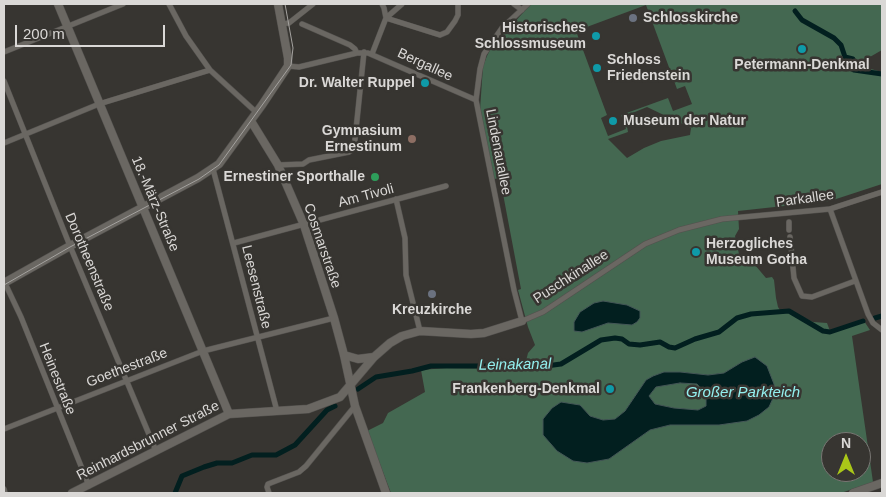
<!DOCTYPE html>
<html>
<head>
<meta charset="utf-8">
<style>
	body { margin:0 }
	#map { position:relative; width:886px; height:497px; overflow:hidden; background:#373531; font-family:Helvetica,sans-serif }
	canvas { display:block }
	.frame { position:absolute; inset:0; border:5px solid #dad8d6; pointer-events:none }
	.north { position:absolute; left:821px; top:432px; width:50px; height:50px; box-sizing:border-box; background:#373531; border:1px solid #787673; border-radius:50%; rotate:0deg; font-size:14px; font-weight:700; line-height:20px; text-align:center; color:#dad8d6 }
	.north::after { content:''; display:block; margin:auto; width:18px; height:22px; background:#aac718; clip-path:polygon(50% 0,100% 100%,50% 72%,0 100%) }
	.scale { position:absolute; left:15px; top:25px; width:150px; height:22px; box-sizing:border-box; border:2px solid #dad8d6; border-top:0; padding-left:6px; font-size:15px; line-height:18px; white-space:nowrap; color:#dad8d6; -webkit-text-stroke:4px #373531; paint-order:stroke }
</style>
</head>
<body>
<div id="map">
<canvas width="886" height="497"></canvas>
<div class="frame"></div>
<div class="north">N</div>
<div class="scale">200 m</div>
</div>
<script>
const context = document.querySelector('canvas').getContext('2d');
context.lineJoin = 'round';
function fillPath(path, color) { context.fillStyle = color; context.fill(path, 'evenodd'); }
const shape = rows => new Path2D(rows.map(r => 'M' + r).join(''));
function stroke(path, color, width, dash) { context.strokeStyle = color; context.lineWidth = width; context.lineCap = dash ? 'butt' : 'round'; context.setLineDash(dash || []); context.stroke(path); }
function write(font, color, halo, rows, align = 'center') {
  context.font = font + ' Helvetica,sans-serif'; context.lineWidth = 5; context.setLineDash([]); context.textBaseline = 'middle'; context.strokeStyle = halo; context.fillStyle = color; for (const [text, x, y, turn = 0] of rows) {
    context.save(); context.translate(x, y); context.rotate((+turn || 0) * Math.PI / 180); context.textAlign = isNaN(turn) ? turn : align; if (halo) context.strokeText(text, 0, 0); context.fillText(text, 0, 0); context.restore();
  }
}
const green = shape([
	[531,4,882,4,882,50,856,65,882,72,882,184,830,201,738,211,739,229,735,236,739,254,755,265,766,278,772,277,774,280,776,298,778,307,780,310,788,310,813,322,827,323,830,331,864,321,870,330,852,336,873,482,841,493,391,493,367,431,383,423,388,413,425,392,421,370,446,368,524,369,528,353,535,345,528,327,518,290,521,289,500,178,494,179,480,110,483,66,487,56,491,48],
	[646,5,677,89,685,86,692,104,673,111,668,98,621,115,626,129,608,136,601,118,607,115,576,31],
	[647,107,691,128,690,135,661,141,644,148,627,158,608,139,628,132,625,116],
	[742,362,719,425,670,425,650,430,609,459,587,463,580,405,590,416,603,420,615,419,625,411,646,380,664,372,680,372,708,375,724,373],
	[831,442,861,442,861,472,831,472],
	[680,383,697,384,704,392,706,399,706,406,698,410,674,408,655,404,649,396,656,387]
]);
const water = shape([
	[603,301,627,305,640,311,640,318,637,322,632,325,608,323,582,332,574,331,574,322,580,312,594,303,603,301],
	[755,357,767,366,774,384,775,394,769,407,759,415,747,421,719,425,670,425,650,430,609,459,587,463,573,461,557,451,543,435,543,419,552,408,561,402,580,405,590,416,603,420,615,419,625,411,646,380,653,376,664,372,680,372,708,375,724,373,742,362,755,357],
	[680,383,697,384,704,392,706,399,706,406,698,410,674,408,655,404,649,396,656,387,680,383]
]);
const canal = shape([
	[795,11,802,20,834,38,841,45,845,57,853,59,854,63,849,67,854,70,882,74],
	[875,318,882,316],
	[358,389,376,377,412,371,431,366,546,366,561,364,601,340,615,338,622,339,629,344,640,345,660,342,669,347,675,348,695,339,719,332,737,318,751,314,789,311,823,331,830,332,863,321],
	[175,493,182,476,204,467,217,463,232,463,252,455,276,455,295,445,327,410,335,406]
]);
const street = shape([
	[169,4,186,36,210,70,257,113],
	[514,4,522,10],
	[528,4,502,28,484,54,480,69,476,100,514,290,522,321,543,312,645,244,679,230,722,219,830,209,882,192],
	[386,18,440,35,447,32,455,21,458,15,458,4],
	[386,18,402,4],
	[282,24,289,23,313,4],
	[302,24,350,45,355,49,357,53],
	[4,52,123,4],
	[372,54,386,18,384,8,382,4],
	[288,66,299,67,357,53,368,53,476,100],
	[4,81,70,246,156,451],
	[4,143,99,104,210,70],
	[278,165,303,164,309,160,349,152,354,149,364,52],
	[213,169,277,411],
	[396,199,405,238,406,275,420,331],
	[830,209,868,314,873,323,882,330],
	[789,222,789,230],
	[790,237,794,278,802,296,812,297,855,281],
	[234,243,446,186],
	[4,281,21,317,89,486],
	[4,429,203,351,334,318],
	[4,489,5,493],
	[269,493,267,487,268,484,299,472,306,466,355,406]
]);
const secondary = shape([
	[58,4,229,414],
	[251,121,278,165,304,225,334,318,344,355,355,406,386,493],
	[4,283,70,246,198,178,219,164,262,105,288,66,288,58,278,4],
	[344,355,358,359,374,357],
	[72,493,229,414,308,409,340,397,374,357,390,343,402,336,420,331,471,334,484,333,522,321],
	[853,493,882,483]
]);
const tram = shape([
	[4,285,70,247,199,179,219,165,291,65,293,48,285,4]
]);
const markers = [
	[633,18,5,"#6b7280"],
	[596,36,5,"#0f9aa8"],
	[802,49,5,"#0f9aa8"],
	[597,68,5,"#0f9aa8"],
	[425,83,5,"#0f9aa8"],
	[613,121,5,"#0f9aa8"],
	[412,139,5,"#8d6e63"],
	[375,177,5,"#2e9e5b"],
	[696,252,5,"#0f9aa8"],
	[432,294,5,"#6b7280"],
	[610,389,5,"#0f9aa8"]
];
const poiNames = [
	["Schlosskirche",643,18,"left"],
	["Historisches",586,28],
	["Schlossmuseum",586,44],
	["Schloss",607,60,"left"],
	["Friedenstein",607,76,"left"],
	["Petermann-Denkmal",802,65,"center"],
	["Dr. Walter Ruppel",415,83],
	["Museum der Natur",623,121,"left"],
	["Gymnasium",402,131],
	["Ernestinum",402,147],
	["Ernestiner Sporthalle",365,177],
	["Herzogliches",706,244,"left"],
	["Museum Gotha",706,260,"left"],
	["Kreuzkirche",432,310,"center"],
	["Frankenberg-Denkmal",600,389]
];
const streetNames = [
	["Bergallee",425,65,25],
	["Lindenauallee",498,152,79],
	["Am Tivoli",366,196,-15],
	["Parkallee",805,199,-8],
	["18.-März-Straße",155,204,67],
	["Cosmarstraße",322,246,71],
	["Dorotheenstraße",89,262,67],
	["Puschkinallee",571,277,-33],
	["Leesenstraße",256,287,76],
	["Goethestraße",127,368,-21],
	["Heinestraße",57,379,68],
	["Reinhardsbrunner Straße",148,441,-27]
];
const waterNames = [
	["Leinakanal",515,365,-1],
	["Großer Parkteich",743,393]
];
fillPath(green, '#446851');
fillPath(water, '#021f1f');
stroke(water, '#435656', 1);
stroke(canal, '#021f1f', 5);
stroke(street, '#53514e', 6);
stroke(secondary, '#53514e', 9);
stroke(street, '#6a6762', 5);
stroke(secondary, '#6a6762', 8);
stroke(tram, '#a5a3a0', 1);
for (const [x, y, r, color] of markers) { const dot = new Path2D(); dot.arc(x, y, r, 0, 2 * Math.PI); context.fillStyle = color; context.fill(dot); stroke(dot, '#373531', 2); }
write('bold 14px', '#dad8d6', '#373531', poiNames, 'right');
write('14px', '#dad8d6', '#373531', streetNames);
write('italic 15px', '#93efee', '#373531', waterNames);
</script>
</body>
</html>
